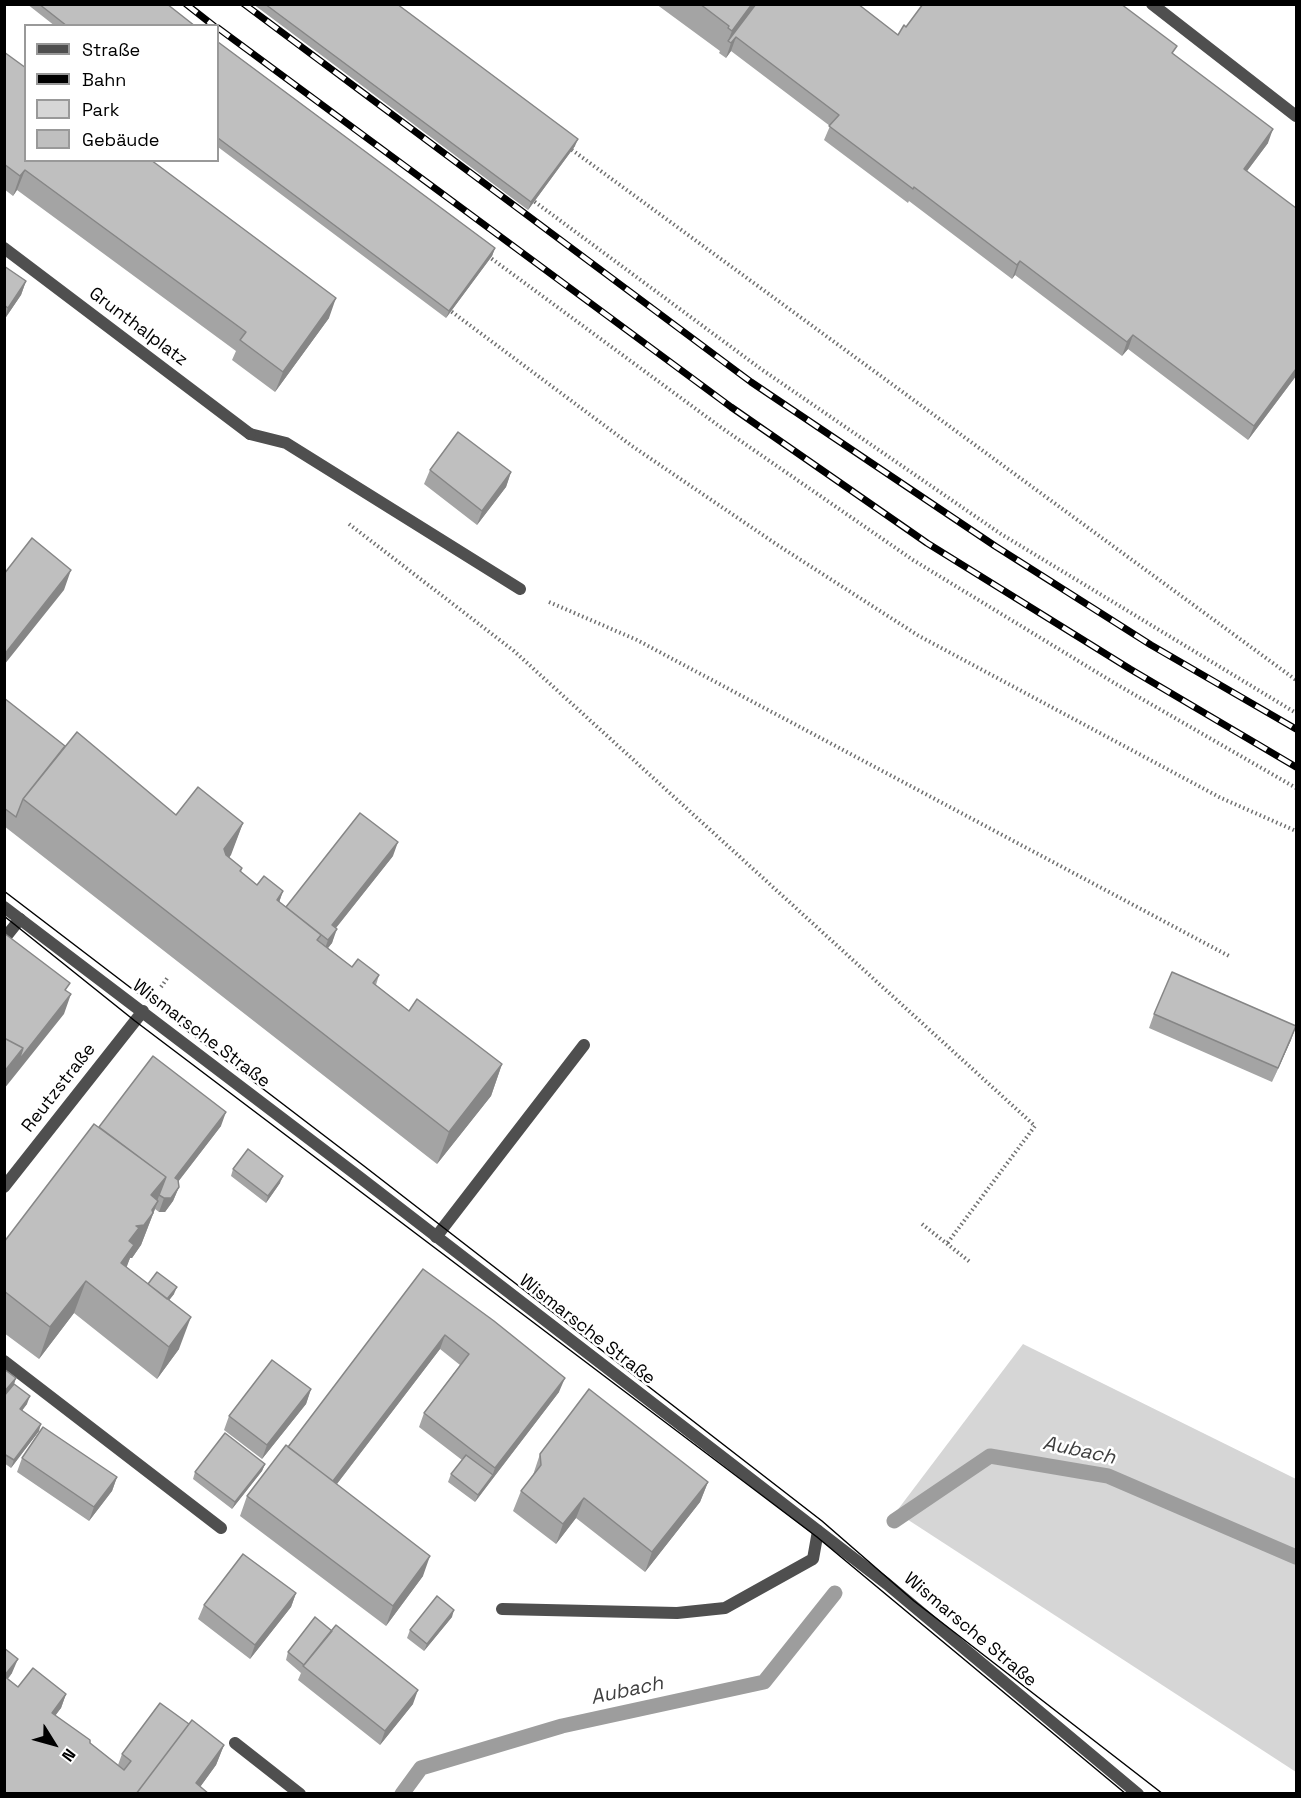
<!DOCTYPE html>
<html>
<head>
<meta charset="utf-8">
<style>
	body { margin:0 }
	#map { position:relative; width:1301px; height:1798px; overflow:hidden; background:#fff; font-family:"Space Grotesk",sans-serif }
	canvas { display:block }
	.frame { position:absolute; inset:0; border:6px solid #000; pointer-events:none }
	.legend { position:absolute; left:24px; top:24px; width:195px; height:138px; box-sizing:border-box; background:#fff; border:2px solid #999; margin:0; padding:8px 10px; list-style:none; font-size:18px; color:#000 }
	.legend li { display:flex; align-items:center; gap:12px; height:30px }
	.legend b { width:30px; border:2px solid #999 }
	.north { position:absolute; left:24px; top:1714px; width:60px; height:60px; -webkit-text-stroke:4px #fff; paint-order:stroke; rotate:127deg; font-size:16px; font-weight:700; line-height:24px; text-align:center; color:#000 }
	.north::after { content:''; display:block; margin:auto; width:21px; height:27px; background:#000; clip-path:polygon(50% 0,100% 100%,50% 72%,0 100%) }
</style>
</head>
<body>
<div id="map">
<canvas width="1301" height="1798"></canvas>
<div class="frame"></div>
<ul class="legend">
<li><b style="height:8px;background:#4f4f4f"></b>Straße</li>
<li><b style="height:8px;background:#000"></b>Bahn</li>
<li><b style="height:16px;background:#d6d6d6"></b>Park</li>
<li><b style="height:16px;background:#bfbfbf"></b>Gebäude</li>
</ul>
<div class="north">N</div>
</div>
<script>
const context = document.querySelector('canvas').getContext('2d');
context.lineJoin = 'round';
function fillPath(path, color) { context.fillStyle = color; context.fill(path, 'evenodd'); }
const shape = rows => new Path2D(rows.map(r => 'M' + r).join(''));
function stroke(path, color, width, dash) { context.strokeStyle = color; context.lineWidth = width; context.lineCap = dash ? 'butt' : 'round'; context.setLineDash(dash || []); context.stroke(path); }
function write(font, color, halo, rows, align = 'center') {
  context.font = font + ' "Space Grotesk",sans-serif'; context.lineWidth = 5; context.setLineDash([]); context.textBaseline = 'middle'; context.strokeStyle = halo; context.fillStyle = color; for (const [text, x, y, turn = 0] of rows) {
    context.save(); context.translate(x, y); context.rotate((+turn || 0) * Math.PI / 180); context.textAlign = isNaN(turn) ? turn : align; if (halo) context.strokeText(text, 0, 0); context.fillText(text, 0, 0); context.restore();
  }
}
const green = shape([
	[1023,1344,1296,1479,1296,1772,896,1512]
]);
const stream = shape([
	[894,1521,990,1456,1108,1476,1296,1557],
	[402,1794,421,1768,562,1726,764,1682,835,1593]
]);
const path = shape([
	[568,147,1296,680],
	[531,199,761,369,1001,534,1296,713],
	[488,256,719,426,913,560,1116,684,1296,788],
	[448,309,632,446,779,546,919,636,1221,798,1296,831],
	[349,524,514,651,1035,1126,946,1245],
	[549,602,637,640,1229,956],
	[161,987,168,977],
	[922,1224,970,1262]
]);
const service = shape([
	[1152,4,1296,116],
	[250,434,286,443,520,589],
	[4,939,20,919],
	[436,1237,584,1045],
	[4,1361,221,1528],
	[502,1609,677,1613,725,1608,813,1559,818,1531],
	[235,1743,300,1794]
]);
const minor = shape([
	[4,248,250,434],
	[4,907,358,1176,887,1584,1138,1794],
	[4,1187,143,1011]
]);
const tram = shape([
	[4,891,364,1166,822,1521,914,1601,1163,1794],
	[4,916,135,1021,817,1537,1126,1794]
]);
const rail = shape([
	[186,4,214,26],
	[244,4,751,382,995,546,1151,645,1296,729],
	[218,28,731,407,927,543,1130,669,1296,767]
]);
const wall = shape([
	[27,4,167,4,195,26,55,26],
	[253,4,397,4,575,146,528,210],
	[656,4,858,4,898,35,906,27,1174,54,1268,143,1247,171,1296,376,1248,440,1128,349,1122,356,1015,275,1012,279,909,201,908,203,824,140,830,126,731,51,726,58,719,53,720,51],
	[218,42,495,248,492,256,446,318,218,147],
	[4,52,329,318,275,392,232,360,236,351,17,190,13,196,4,189],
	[4,266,26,281,21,295,4,320],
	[430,470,511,472,506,487,477,525,424,484],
	[4,698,65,746,176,815,243,823,229,858,242,868,241,872,257,885,283,891,279,902,286,907,393,856,336,928,332,943,328,948,352,967,379,975,376,985,409,1011,502,1064,491,1096,437,1164,4,826],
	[1154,1014,1291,1040,1272,1082,1149,1028],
	[221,1126,178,1182,179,1187,173,1201,165,1212,159,1212,155,1209,141,1245,132,1258,130,1258,126,1267,148,1284,174,1294,169,1300,179,1349,157,1379,74,1313,39,1359,4,1333,4,1242,99,1127],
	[233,1169,280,1183,266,1203,231,1176],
	[423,1269,559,1392,475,1502,448,1482,451,1474,462,1460,419,1427,424,1413,460,1365,440,1349,337,1484,423,1576,386,1626,240,1516,247,1496,288,1447],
	[4,1369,16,1378,14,1384,27,1404,22,1410,39,1431,11,1468,4,1463],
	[311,1389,306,1404,262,1459,224,1430,229,1416],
	[540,1454,708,1482,700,1502,645,1572,576,1518,556,1544,513,1511,521,1491,533,1475],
	[22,1458,117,1477,112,1491,89,1521,17,1472],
	[265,1464,262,1471,232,1509,193,1479,195,1472],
	[296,1593,291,1607,250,1659,198,1619,204,1605],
	[452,1617,424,1651,407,1638,410,1630],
	[332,1631,413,1704,380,1745,298,1680,301,1673,286,1660,288,1652],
	[4,1648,12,1673,8,1679,18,1687,66,1694,61,1708,55,1715,118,1765,122,1754,189,1724,224,1745,216,1765,200,1787,209,1794,4,1794]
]);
const shadedWall = shape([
	[752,4,762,4,736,37,731,51,726,58,731,43,728,41,732,31],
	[1273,129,1268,143,1238,183,1244,169],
	[578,139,575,146,528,210,531,202],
	[25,170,17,190,13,196,20,176],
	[495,248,492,256,446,318,449,311],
	[1020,261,1015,275,1012,279,1017,265],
	[26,281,21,295,4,320,8,308],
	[336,298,329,318,275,392,283,372],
	[1133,335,1128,349,1122,356,1127,342],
	[1296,369,1296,376,1248,440,1254,426],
	[511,472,506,487,477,525,482,511],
	[71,570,64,590,4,665,4,655],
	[243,823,231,855,212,881,224,849],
	[398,842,393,856,327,939,332,925],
	[283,891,272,923,277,900],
	[337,929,332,943,323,954,328,940],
	[71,994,64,1014,4,1089,4,1072,23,1048],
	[1296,1026,1291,1040,1272,1082],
	[502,1064,491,1096,437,1164,449,1132],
	[226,1112,221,1126,170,1192,175,1178],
	[283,1176,280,1183,266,1203,268,1196],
	[166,1177,156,1204,158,1201,141,1245,132,1258,130,1258,123,1277,109,1295,129,1241,151,1195],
	[179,1187,173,1201,165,1212,159,1212,164,1198],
	[86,1281,74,1313,39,1359,50,1327],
	[177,1287,174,1294,149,1326,152,1319],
	[191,1317,179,1349,157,1379,169,1347],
	[445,1335,440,1349,326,1498,331,1484],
	[16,1378,11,1392,4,1400,4,1392],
	[565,1378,559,1392,490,1482,495,1468],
	[311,1389,306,1404,262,1459,267,1445],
	[30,1396,27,1404,18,1416,20,1409],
	[41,1424,39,1431,11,1468,14,1460],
	[265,1464,262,1471,232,1509,235,1502],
	[493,1475,490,1482,475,1502,478,1495],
	[117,1477,112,1491,89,1521,94,1507],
	[708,1482,700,1502,645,1572,652,1552],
	[584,1498,576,1518,556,1544,563,1524],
	[430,1556,423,1576,386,1626,393,1606],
	[296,1593,291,1607,250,1659,255,1645],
	[454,1610,452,1617,424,1651,427,1644],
	[18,1659,12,1673,4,1683,4,1676],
	[418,1690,413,1704,380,1745,385,1731],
	[66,1694,61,1708,47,1727,52,1713],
	[224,1745,216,1765,195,1794,196,1783]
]);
const building = shape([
	[39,4,167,4,195,26,67,26,39,4],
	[265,4,397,4,578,139,531,202,265,4],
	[700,4,752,4,732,31,728,28,729,26,700,4],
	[756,4,858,4,898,35,904,25,906,27,923,4,1121,4,1177,46,1172,53,1273,129,1244,169,1296,208,1296,369,1254,426,1133,335,1127,342,1020,261,1017,265,914,187,913,189,829,126,839,115,736,37,731,43,728,41,756,4],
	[218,42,495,248,449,311,218,138,218,42],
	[4,52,26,68,26,160,151,160,336,298,283,372,240,340,246,332,25,170,20,176,4,164,4,52],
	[4,266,26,281,8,308,4,305,4,266],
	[458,432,511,472,482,511,430,470,458,432],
	[32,538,71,570,4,655,4,574,32,538],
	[4,698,65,746,23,799,16,817,4,808,4,698],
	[77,732,176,815,198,787,243,823,224,849,226,855,242,868,240,871,257,885,264,876,283,891,277,900,321,935,317,940,352,967,358,959,379,975,373,983,409,1011,417,999,502,1064,449,1132,23,799,77,732],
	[360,813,398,842,332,925,337,929,328,940,286,907,360,813],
	[4,933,70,983,65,990,71,994,19,1060,23,1048,4,1038,4,933],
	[1172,972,1296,1026,1278,1068,1154,1014,1172,972],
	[4,1038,23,1048,4,1072,4,1038],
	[153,1056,226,1112,175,1178,178,1180,179,1187,171,1198,164,1198,159,1195,166,1177,99,1127,153,1056],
	[94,1124,166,1177,151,1195,158,1201,152,1210,153,1213,144,1225,136,1226,139,1228,129,1241,134,1245,121,1263,191,1317,169,1347,86,1281,50,1327,4,1291,4,1242,94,1124],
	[248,1149,283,1176,268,1196,233,1169,248,1149],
	[423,1269,494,1321,565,1378,495,1468,424,1413,469,1354,445,1335,333,1481,288,1447,423,1269],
	[157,1272,177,1287,167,1299,148,1284,157,1272],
	[272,1360,311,1389,267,1445,229,1416,272,1360],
	[4,1369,16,1378,4,1392,4,1369],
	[14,1384,30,1396,20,1409,41,1424,14,1460,4,1454,4,1396,14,1384],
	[589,1389,708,1482,652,1552,584,1498,563,1524,521,1491,541,1465,540,1454,589,1389],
	[43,1427,117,1477,94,1507,22,1458,43,1427],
	[225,1433,265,1464,235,1502,195,1472,225,1433],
	[286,1445,430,1556,393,1606,247,1496,286,1445],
	[466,1455,493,1475,478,1495,451,1474,466,1455],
	[243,1554,296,1593,255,1645,204,1605,243,1554],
	[437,1596,454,1610,427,1644,410,1630,437,1596],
	[315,1617,332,1631,304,1665,288,1652,315,1617],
	[336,1625,418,1690,385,1731,303,1666,336,1625],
	[4,1648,18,1659,4,1676,4,1648],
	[33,1668,66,1694,52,1713,90,1740,90,1743,124,1770,131,1761,122,1754,160,1703,189,1724,136,1794,7,1794,4,1792,4,1676,18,1687,33,1668],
	[192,1720,224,1745,196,1783,209,1794,136,1794,192,1720]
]);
const streetNames = [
	["Grunthalplatz",138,327,37],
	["Wismarsche Straße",201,1034,37],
	["Reutzstraße",59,1088,-52],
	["Wismarsche Straße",587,1330,38],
	["Wismarsche Straße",970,1630,40]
];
const waterNames = [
	["Aubach",1079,1451,12],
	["Aubach",627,1691,-12]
];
fillPath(green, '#d6d6d6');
stroke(stream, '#9d9d9d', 15);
stroke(path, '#717171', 4, [1.5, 3]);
stroke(service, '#4f4f4f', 12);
stroke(minor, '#4f4f4f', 12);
stroke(tram, '#000', 1.5);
stroke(rail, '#000', 7);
stroke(rail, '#fff', 4.5, [14]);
fillPath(wall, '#a4a4a4');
fillPath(shadedWall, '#868686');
fillPath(building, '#bfbfbf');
stroke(building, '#868686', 1.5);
write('18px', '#000', '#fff', streetNames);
write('italic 20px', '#3e3e3e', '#fff', waterNames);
</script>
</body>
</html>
